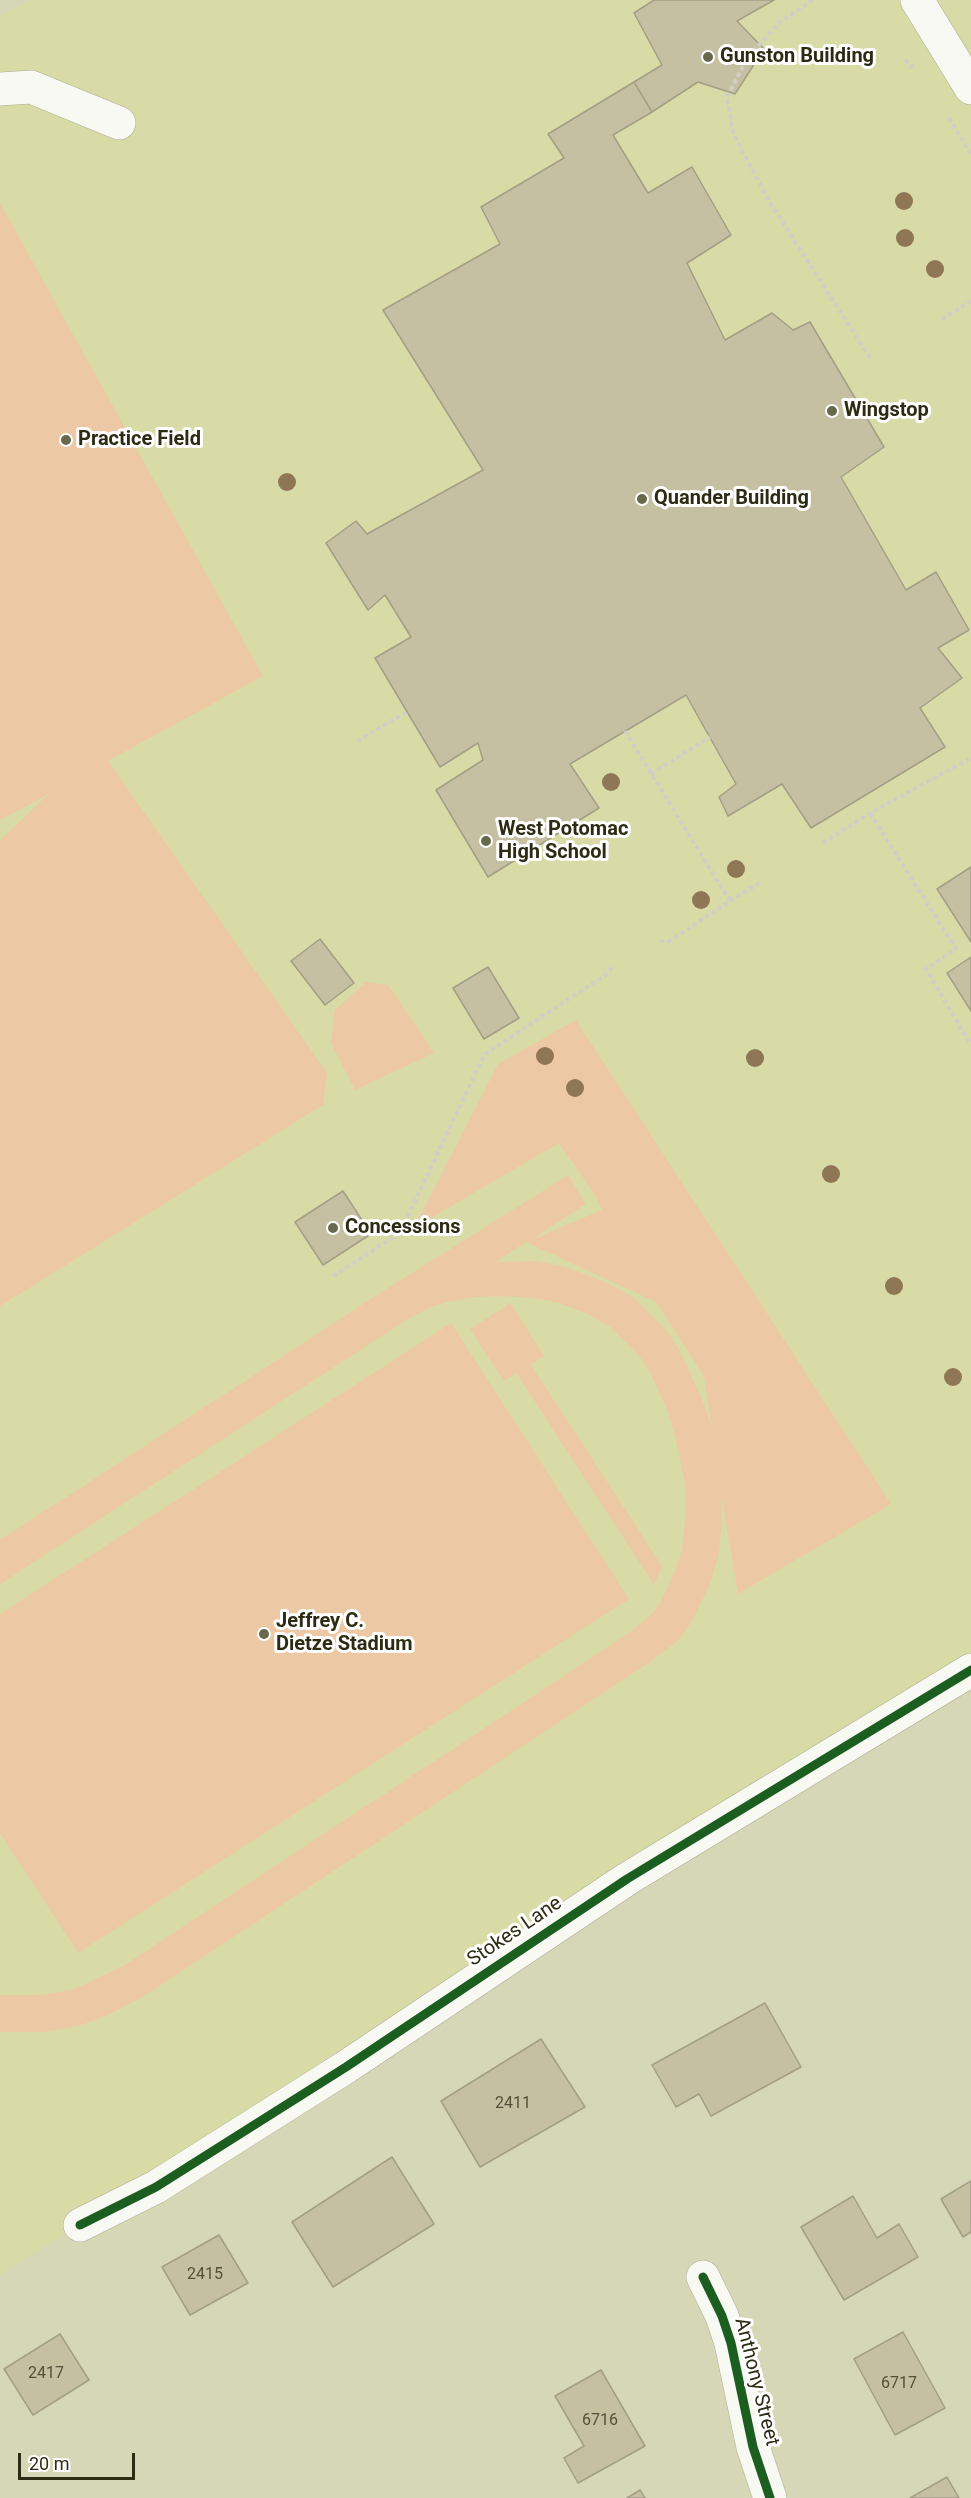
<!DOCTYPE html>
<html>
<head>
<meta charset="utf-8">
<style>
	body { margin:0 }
	#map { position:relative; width:971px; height:2498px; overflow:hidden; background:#d6d7b6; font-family:Roboto,sans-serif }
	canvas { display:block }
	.scale { position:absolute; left:18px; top:2453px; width:117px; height:27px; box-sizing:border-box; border:3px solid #2c2c14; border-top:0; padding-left:8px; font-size:18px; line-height:21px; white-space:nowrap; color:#2c2c14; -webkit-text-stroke:4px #fff; paint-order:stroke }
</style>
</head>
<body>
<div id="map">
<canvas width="971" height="2498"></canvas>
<div class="scale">20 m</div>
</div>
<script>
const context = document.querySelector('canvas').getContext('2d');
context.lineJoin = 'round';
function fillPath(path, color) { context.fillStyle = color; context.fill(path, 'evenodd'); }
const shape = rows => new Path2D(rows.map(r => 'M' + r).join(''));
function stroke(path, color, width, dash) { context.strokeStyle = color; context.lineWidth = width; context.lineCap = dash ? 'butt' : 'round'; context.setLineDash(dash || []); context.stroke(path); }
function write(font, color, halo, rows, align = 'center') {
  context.font = font + ' Roboto,sans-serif'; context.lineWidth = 6; context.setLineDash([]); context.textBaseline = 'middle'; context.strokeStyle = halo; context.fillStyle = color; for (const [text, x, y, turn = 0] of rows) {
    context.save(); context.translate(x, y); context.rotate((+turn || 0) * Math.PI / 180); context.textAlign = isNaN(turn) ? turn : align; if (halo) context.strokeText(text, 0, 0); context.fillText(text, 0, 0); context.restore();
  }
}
const built = shape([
	[31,0,971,0,971,1668,0,2275,0,15]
]);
const green = shape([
	[0,203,263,676,108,761,327,1073,323,1105,0,1306,0,840,49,794,0,820],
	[366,982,388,985,434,1053,355,1090,331,1043,335,1010],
	[576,1020,891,1504,738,1594,722,1498,722,1524,718,1558,710,1584,692,1621,679,1640,650,1662,141,1998,106,2016,81,2025,46,2032,0,2032,0,1995,42,1995,72,1990,123,1966,629,1633,652,1614,660,1603,675,1571,682,1550,685,1522,686,1488,675,1436,667,1410,650,1372,638,1354,610,1327,590,1315,559,1303,534,1298,503,1296,474,1297,447,1302,429,1308,408,1319,0,1584,0,1540,388,1288,568,1175,586,1204,531,1240,602,1210,595,1195,559,1143,414,1228,498,1064],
	[526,1242,656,1302,704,1376,712,1427,701,1397,682,1355,667,1331,633,1297,605,1282,569,1268,537,1261,495,1262],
	[510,1303,544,1356,531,1365,662,1566,654,1585,517,1374,504,1381,470,1329],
	[451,1323,629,1599,78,1953,0,1833,0,1614]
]);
const building = shape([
	[654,0,774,0,737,21,764,49,735,94,698,82,652,112,634,82,662,65,634,13,654,0],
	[634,82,652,112,613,135,648,193,692,167,731,235,687,263,725,340,772,313,793,330,810,322,884,447,841,477,906,590,936,572,969,630,938,648,962,678,920,708,945,747,811,828,782,784,728,816,719,797,736,784,686,695,570,764,599,808,488,877,436,790,483,760,478,743,440,767,375,658,411,637,385,595,368,610,326,543,356,521,367,534,483,470,383,310,500,244,481,207,564,158,548,134,634,82],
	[971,867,971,942,937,889,971,867],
	[320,939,354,983,325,1005,291,961,320,939],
	[971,957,971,1011,947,973,971,957],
	[488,967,519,1018,484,1039,453,988,488,967],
	[343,1191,371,1234,323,1265,295,1222,343,1191],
	[765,2003,801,2067,711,2116,699,2094,676,2107,652,2065,765,2003],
	[541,2039,585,2107,480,2167,441,2101,541,2039],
	[392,2157,434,2224,333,2287,292,2222,392,2157],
	[971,2181,971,2232,963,2237,941,2199,971,2181],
	[853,2196,877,2238,899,2224,918,2257,844,2300,801,2227,853,2196],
	[219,2235,248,2283,190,2315,162,2267,219,2235],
	[903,2332,945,2408,895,2435,854,2359,903,2332],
	[60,2334,89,2380,33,2415,4,2369,60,2334],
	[601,2370,645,2446,578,2483,564,2458,584,2446,555,2396,601,2370],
	[947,2477,959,2498,910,2498,947,2477],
	[640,2490,645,2498,627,2498,640,2490]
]);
const path = shape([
	[813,0,780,22,748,57,727,97,733,133,769,201,870,358],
	[905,60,913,68],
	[949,118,971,154],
	[942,319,971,301],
	[625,731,730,901,668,942,657,940],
	[357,741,407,712],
	[651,774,710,737],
	[870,813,956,949,926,969,971,1045],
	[823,843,870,813,971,758],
	[730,901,761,882],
	[333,1276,400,1233,484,1055,608,973,614,965]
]);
const minor = shape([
	[917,0,971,88],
	[0,89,31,87,119,123],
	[80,2225,156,2187,346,2067,627,1879,971,1670],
	[703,2277,722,2316,731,2343,753,2447,770,2498]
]);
const cycleway = shape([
	[80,2225,156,2187,346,2067,627,1879,971,1670],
	[703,2277,722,2316,731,2343,753,2447,770,2498]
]);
const trees = [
	[904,201],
	[905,238],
	[935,269],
	[287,482],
	[611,782],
	[736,869],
	[701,900],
	[545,1056],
	[755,1058],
	[575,1088],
	[831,1174],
	[894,1286],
	[953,1377]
];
const markers = [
	[708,57,6,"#68684d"],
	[832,411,6,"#68684d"],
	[66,440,6,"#68684d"],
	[642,499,6,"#68684d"],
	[486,841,6,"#68684d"],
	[333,1228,6,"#68684d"],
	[264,1634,6,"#68684d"]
];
const numberNames = [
	["2411",513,2104],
	["2415",205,2275],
	["2417",46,2374],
	["6717",899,2384],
	["6716",600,2421]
];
const poiNames = [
	["Gunston Building",720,57],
	["Wingstop",844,411],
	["Practice Field",78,440],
	["Quander Building",654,499],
	["West Potomac",498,830],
	["High School",498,853],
	["Concessions",345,1228],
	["Jeffrey C.",276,1622],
	["Dietze Stadium",276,1645]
];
const streetNames = [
	["Stokes Lane",515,1932,-34],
	["Anthony Street",756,2382,76]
];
fillPath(built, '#d9dba6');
fillPath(green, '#edc8a5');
fillPath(building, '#c6c0a2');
stroke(building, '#a29f86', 1.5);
stroke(minor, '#acad93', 34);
stroke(path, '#cfcfc5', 4, [4.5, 3]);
stroke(minor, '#f9f9f4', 33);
stroke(cycleway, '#1b5e20', 9);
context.fillStyle = '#8f7655';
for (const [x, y] of trees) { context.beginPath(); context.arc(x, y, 9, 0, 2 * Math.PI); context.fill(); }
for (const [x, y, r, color] of markers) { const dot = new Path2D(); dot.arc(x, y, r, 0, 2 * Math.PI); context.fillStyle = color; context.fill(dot); stroke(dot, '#fff', 2); }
write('16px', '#525138', null, numberNames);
write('bold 20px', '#2c2c14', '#fff', poiNames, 'left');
write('20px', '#2c2c14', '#fff', streetNames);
</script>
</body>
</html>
